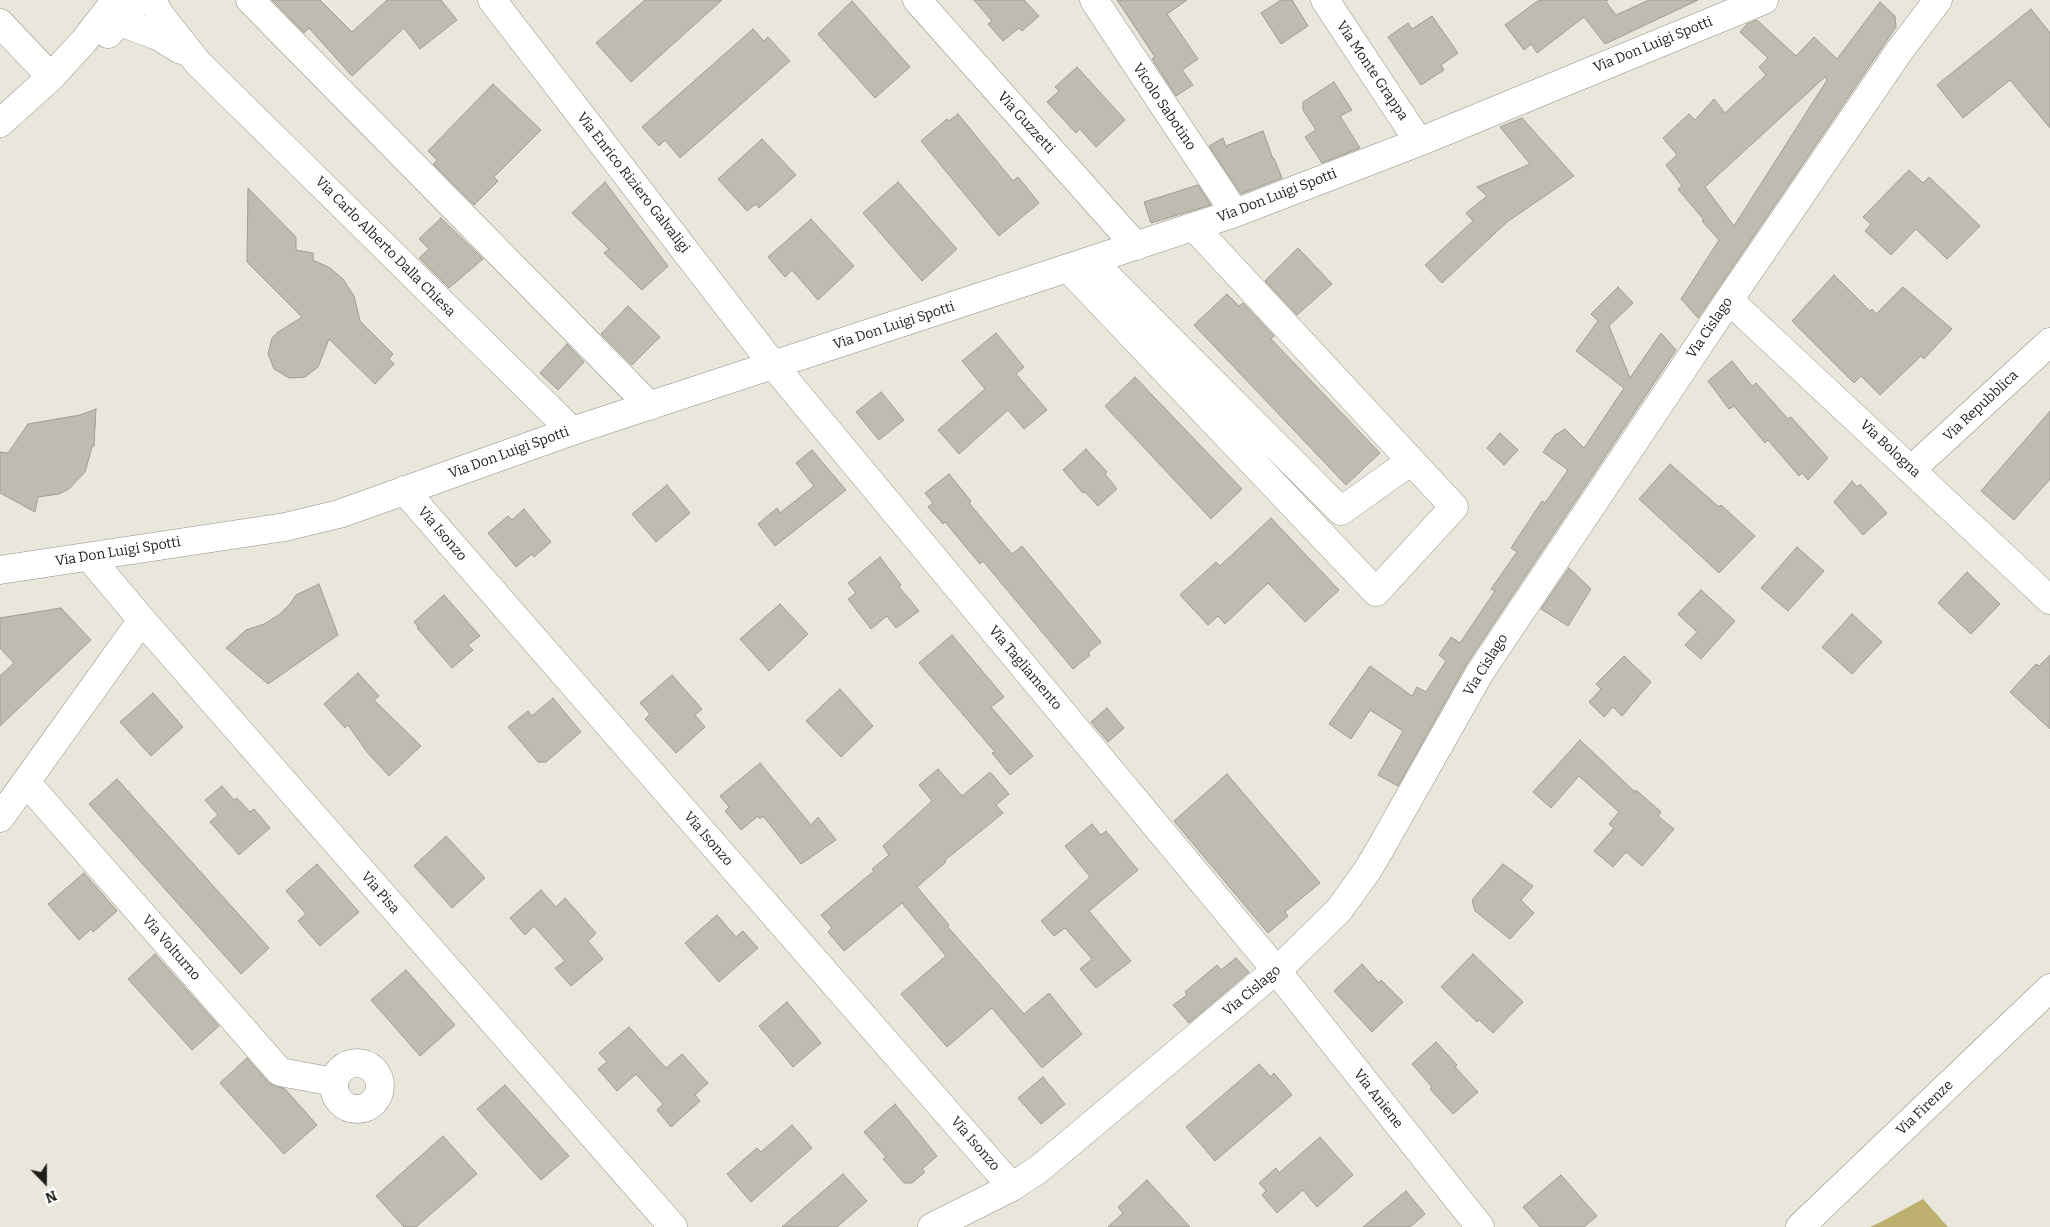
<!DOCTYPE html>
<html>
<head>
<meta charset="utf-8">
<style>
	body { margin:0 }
	#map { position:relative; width:2050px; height:1227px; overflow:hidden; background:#e9e7dc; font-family:Bitter,serif }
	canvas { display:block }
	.north { position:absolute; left:20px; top:1157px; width:50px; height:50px; -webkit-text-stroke:4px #fff; paint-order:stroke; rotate:158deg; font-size:14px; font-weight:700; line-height:20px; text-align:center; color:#1e1d19 }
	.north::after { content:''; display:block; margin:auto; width:18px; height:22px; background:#1e1d19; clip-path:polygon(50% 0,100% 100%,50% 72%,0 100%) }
</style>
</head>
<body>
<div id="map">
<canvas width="2050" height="1227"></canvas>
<div class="north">N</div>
</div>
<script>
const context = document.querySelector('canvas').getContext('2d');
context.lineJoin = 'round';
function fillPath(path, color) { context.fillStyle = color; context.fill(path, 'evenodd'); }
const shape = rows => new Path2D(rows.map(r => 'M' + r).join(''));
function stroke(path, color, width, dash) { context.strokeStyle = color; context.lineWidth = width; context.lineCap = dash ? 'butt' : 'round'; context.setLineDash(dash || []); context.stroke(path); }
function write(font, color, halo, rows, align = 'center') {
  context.font = font + ' Bitter,serif'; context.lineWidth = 4; context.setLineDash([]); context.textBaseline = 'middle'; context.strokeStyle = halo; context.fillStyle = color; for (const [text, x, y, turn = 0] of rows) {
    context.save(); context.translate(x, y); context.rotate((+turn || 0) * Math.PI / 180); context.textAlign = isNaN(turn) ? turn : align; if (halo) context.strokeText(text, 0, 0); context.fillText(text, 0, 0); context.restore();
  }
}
const forest = shape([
	[1923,1199,1948,1227,1870,1227,1881,1222]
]);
const building = shape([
	[272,0,320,0,352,32,387,0,441,0,457,20,420,49,404,28,352,76,309,28,304,33,272,0],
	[645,0,722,0,631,82,596,43,645,0],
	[974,0,1024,0,1039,16,1022,31,1019,28,1003,41,988,24,992,21,974,0],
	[1117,0,1187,0,1167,14,1198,59,1182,70,1193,85,1176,96,1152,59,1155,57,1117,0],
	[1281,0,1292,0,1308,26,1281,44,1261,13,1281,0],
	[1539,0,1608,0,1606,2,1616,15,1649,0,1698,0,1605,44,1584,17,1537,53,1531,44,1524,50,1505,25,1539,0],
	[852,1,910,67,875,98,818,34,852,1],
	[1880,2,1895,16,1896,27,1698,318,1681,299,1719,240,1702,221,1704,220,1678,189,1682,186,1666,165,1677,155,1663,138,1689,114,1695,120,1714,99,1725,113,1766,75,1759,67,1768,58,1740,32,1747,24,1757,20,1796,56,1814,37,1837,59,1880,2],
	[1825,77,1827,80,1734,226,1705,187,1825,77],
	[2031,9,2050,33,2050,128,2010,80,1963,118,1937,85,2031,9],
	[1432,16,1458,53,1441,65,1444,70,1421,85,1388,37,1408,23,1412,29,1432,16],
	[753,29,764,41,768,37,790,61,680,158,665,140,659,146,642,127,753,29],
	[1077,67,1125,120,1096,147,1080,129,1076,133,1047,102,1059,91,1055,87,1077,67],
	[1334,82,1352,110,1340,116,1360,148,1322,163,1305,137,1316,130,1303,110,1303,102,1334,82],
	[493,84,541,130,494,177,498,181,474,205,433,164,437,160,428,151,493,84],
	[958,114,1013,181,1018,177,1039,203,999,236,921,141,947,119,949,121,958,114],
	[1522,118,1574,176,1507,222,1442,283,1425,265,1473,221,1466,213,1487,196,1477,187,1530,164,1500,127,1522,118],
	[1263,131,1273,159,1274,158,1282,178,1241,194,1209,146,1223,138,1226,146,1263,131],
	[762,139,796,175,759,208,756,204,747,211,718,179,762,139],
	[1909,170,1923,183,1929,177,1980,226,1947,259,1916,229,1891,255,1865,231,1871,224,1863,217,1909,170],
	[605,182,668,266,642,290,604,253,609,249,572,213,605,182],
	[898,182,957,249,922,281,863,213,898,182],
	[1198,185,1211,205,1151,223,1144,202,1198,185],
	[248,188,296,237,296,250,313,253,313,260,330,268,343,279,354,296,360,321,393,354,389,359,394,364,375,384,329,339,318,367,305,377,289,378,274,369,268,354,272,338,278,332,302,317,247,262,248,188],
	[441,218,483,259,449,288,419,258,429,249,419,239,441,218],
	[811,219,854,266,818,300,792,270,785,277,768,257,811,219],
	[1298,248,1332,284,1297,315,1265,281,1298,248],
	[1834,275,1870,311,1872,309,1876,314,1903,287,1952,329,1924,359,1921,356,1880,395,1861,376,1854,383,1792,321,1834,275],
	[1618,287,1633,303,1609,326,1630,378,1661,333,1676,350,1466,665,1398,786,1378,775,1403,731,1370,710,1351,739,1329,724,1370,666,1412,696,1417,687,1426,692,1446,661,1439,655,1451,637,1460,643,1495,591,1491,589,1517,552,1511,548,1542,501,1545,503,1568,470,1543,452,1555,435,1565,429,1584,448,1624,388,1576,351,1598,321,1591,314,1618,287],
	[1227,294,1239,306,1243,303,1274,336,1271,339,1380,453,1346,485,1194,325,1227,294],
	[628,306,660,337,632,365,601,334,628,306],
	[996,333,1024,367,1016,374,1047,410,1024,429,1008,410,959,454,938,430,985,389,962,361,996,333],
	[567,344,584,362,558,390,540,373,567,344],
	[1732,361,1752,386,1756,383,1788,419,1791,417,1828,458,1808,480,1802,473,1799,476,1768,440,1765,443,1734,406,1729,409,1708,381,1732,361],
	[1135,377,1242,489,1211,519,1105,406,1135,377],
	[881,392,904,420,879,440,856,412,881,392],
	[96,409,94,446,92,447,85,472,69,489,59,494,38,497,35,512,0,493,0,452,8,453,28,424,80,415,96,409],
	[2050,411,2050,479,2014,520,1981,491,2050,411],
	[1500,433,1518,450,1504,465,1487,448,1500,433],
	[1086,449,1107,472,1105,474,1117,489,1098,506,1085,492,1083,493,1063,470,1086,449],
	[812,450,846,490,775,546,758,524,777,508,780,513,814,486,796,463,812,450],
	[1670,464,1719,507,1721,505,1755,536,1719,573,1639,499,1670,464],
	[949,474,971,501,969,503,1012,554,1022,546,1101,642,1088,653,1090,655,1073,669,983,561,980,564,945,522,943,524,928,507,933,503,925,493,949,474],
	[1852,481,1857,487,1860,484,1887,513,1863,535,1834,502,1852,481],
	[667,485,690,513,656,542,632,514,667,485],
	[524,509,551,542,534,557,532,554,516,567,488,533,508,516,512,520,524,509],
	[1271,518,1339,590,1305,622,1268,583,1225,624,1218,616,1208,625,1180,595,1216,562,1220,566,1271,518],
	[1797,547,1824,571,1788,611,1761,588,1797,547],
	[880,557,901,585,899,587,919,611,896,628,887,616,871,629,848,599,856,593,848,583,880,557],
	[1569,568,1591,589,1568,626,1541,609,1569,568],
	[1967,572,2000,604,1971,634,1938,603,1967,572],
	[319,584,338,635,268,684,226,648,246,630,264,624,280,614,290,604,296,595,319,584],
	[1701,590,1735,621,1701,659,1685,645,1697,632,1678,614,1701,590],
	[444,595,480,636,468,645,473,650,452,668,417,628,419,628,414,622,444,595],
	[780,604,808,634,769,671,740,639,780,604],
	[61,608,91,640,0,726,0,676,14,663,0,648,0,618,61,608],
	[1852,614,1882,642,1852,674,1822,647,1852,614],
	[952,635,1004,697,991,707,1033,756,1010,775,992,753,995,752,919,663,952,635],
	[2050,655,2050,729,2010,692,2036,664,2039,666,2050,655],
	[1624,656,1651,682,1622,716,1613,707,1604,717,1589,702,1601,689,1596,684,1624,656],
	[358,673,379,696,374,700,421,746,389,776,367,752,348,725,345,728,324,704,358,673],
	[672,675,702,709,695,715,705,727,676,753,645,719,650,714,640,703,672,675],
	[840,689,873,726,841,757,806,721,840,689],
	[153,693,183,727,151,756,120,722,153,693],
	[553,698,581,732,546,762,538,762,508,727,528,711,532,716,553,698],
	[1107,708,1124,728,1108,742,1091,722,1107,708],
	[1580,740,1636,793,1636,790,1661,812,1658,816,1674,829,1642,866,1626,852,1613,867,1594,851,1614,828,1609,824,1619,812,1579,776,1551,808,1533,792,1580,740],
	[760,763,811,825,818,817,836,840,801,864,763,816,760,819,758,816,741,830,725,811,729,807,720,796,760,763],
	[938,769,962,796,990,772,1009,794,996,805,1003,813,944,861,946,862,917,887,949,925,947,926,1024,1014,1049,993,1082,1034,1042,1068,992,1008,947,1047,901,994,946,956,902,903,844,951,828,932,832,928,821,915,874,871,872,869,889,855,883,846,932,801,919,785,938,769],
	[1227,774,1320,883,1285,912,1288,916,1268,933,1174,821,1227,774],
	[117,779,269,948,241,974,89,804,117,779],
	[222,786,234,800,237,798,250,812,254,809,270,828,239,855,210,822,218,815,205,800,222,786],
	[1092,824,1101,835,1106,831,1138,870,1089,911,1131,961,1096,988,1080,969,1092,959,1065,928,1054,936,1041,921,1090,877,1065,846,1092,824],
	[446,836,485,878,452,908,414,866,446,836],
	[317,864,359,912,320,946,298,921,306,914,286,891,317,864],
	[1503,864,1533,886,1521,900,1534,913,1510,939,1475,911,1472,900,1503,864],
	[84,873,117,911,93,932,91,929,79,940,48,904,84,873],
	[541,890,556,907,565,898,596,933,588,941,603,959,571,986,555,968,565,961,534,926,525,935,510,918,541,890],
	[717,915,736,937,743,931,758,948,719,982,685,943,717,915],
	[155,954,219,1026,192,1050,128,979,155,954],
	[1473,954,1523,1002,1493,1033,1479,1020,1477,1022,1441,987,1473,954],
	[1236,958,1249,972,1189,1023,1173,1005,1187,995,1185,992,1217,965,1221,970,1236,958],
	[1362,964,1379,983,1381,980,1403,1002,1372,1032,1334,991,1362,964],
	[406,970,455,1025,420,1056,371,1000,406,970],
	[787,1002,821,1043,793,1067,759,1026,787,1002],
	[629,1027,666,1068,682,1054,708,1083,695,1095,700,1101,671,1127,657,1110,663,1104,636,1074,617,1091,598,1069,607,1062,599,1053,629,1027],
	[1436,1042,1457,1065,1455,1067,1478,1092,1453,1114,1430,1089,1432,1087,1412,1064,1436,1042],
	[247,1058,269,1083,285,1089,317,1125,284,1154,220,1083,247,1058],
	[1259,1064,1271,1077,1274,1073,1292,1095,1215,1161,1186,1127,1259,1064],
	[1043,1077,1065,1104,1041,1124,1018,1098,1043,1077],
	[505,1085,569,1156,541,1180,477,1109,505,1085],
	[895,1104,937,1156,922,1169,925,1172,912,1183,904,1183,883,1159,886,1157,864,1132,895,1104],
	[792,1125,812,1148,751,1202,727,1174,757,1148,761,1152,792,1125],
	[443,1136,477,1174,416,1227,404,1227,376,1196,443,1136],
	[1320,1137,1353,1175,1317,1207,1303,1190,1277,1213,1262,1195,1266,1191,1259,1183,1276,1168,1279,1173,1320,1137],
	[843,1174,867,1201,837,1227,782,1227,843,1174],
	[1561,1175,1597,1216,1584,1227,1540,1227,1523,1207,1561,1175],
	[1147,1180,1190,1227,1108,1227,1123,1213,1118,1207,1147,1180],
	[1406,1191,1425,1214,1410,1227,1363,1227,1406,1191]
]);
const minor = shape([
	[152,0,160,15,198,63,572,431],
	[250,0,650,406],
	[492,0,774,366,1276,970,1480,1227],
	[917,0,1136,246],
	[1094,0,1235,213],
	[1325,0,1419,142],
	[120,22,158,36,181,50],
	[0,23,51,77],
	[1092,261,1341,511,1411,461],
	[1068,268,1376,592,1454,507,1194,227],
	[1729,300,2050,600],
	[1912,469,2050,342],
	[404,490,1012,1187],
	[89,557,142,620,673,1227],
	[0,570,285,527,339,514,572,431,1235,213,1419,142,1764,0],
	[26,782,280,1072,334,1082],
	[0,818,142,620],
	'334 1086a23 23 0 1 1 46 0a23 23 0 1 1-46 0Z',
	[932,1227,1012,1187,1039,1169,1288,960,1339,910,1367,871,1379,851,1479,674,1729,300,1900,50,1938,0],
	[1800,1227,2050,988]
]);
const tertiary = shape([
	[108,34,139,0],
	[0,123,51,77,84,41,116,0]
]);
const streetNames = [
	["Via Don Luigi Spotti",1653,45,-22],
	["Via Monte Grappa",1372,71,56],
	["Vicolo Sabotino",1164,107,56],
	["Via Guzzetti",1026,123,48],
	["Via Enrico Riziero Galvaligi",633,183,52],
	["Via Don Luigi Spotti",1277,196,-21],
	["Via Carlo Alberto Dalla Chiesa",385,247,45],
	["Via Don Luigi Spotti",894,326,-18],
	["Via Cislago",1710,328,-56],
	["Via Repubblica",1981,406,-43],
	["Via Bologna",1890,449,43],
	["Via Don Luigi Spotti",509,453,-20],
	["Via Isonzo",442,534,49],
	["Via Don Luigi Spotti",118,552,-9],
	["Via Cislago",1486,665,-58],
	["Via Tagliamento",1025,668,50],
	["Via Isonzo",708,839,49],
	["Via Pisa",380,893,49],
	["Via Volturno",171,948,49],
	["Via Cislago",1252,991,-40],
	["Via Aniene",1378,1099,52],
	["Via Firenze",1925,1108,-44],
	["Via Isonzo",975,1144,49]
];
fillPath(forest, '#bdaf6e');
fillPath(building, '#bebbb1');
stroke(building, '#9f9d93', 1);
stroke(minor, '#918f85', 29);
stroke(tertiary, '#918f85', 29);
stroke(minor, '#fff', 28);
stroke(tertiary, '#fff', 28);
write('14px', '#1e1d19', '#fff', streetNames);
</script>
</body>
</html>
